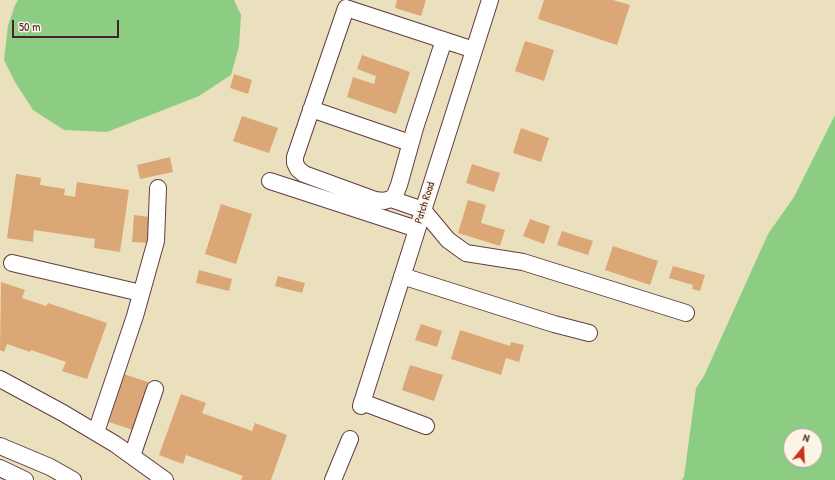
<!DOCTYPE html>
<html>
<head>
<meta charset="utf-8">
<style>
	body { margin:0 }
	#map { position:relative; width:835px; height:480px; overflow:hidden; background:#eae0bd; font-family:"Patrick Hand",sans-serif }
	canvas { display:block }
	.north { position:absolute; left:783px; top:428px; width:40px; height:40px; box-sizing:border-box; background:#fcf5e5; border:1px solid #b59f9b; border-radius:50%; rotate:18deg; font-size:11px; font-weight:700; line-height:16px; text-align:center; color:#4a1f2b }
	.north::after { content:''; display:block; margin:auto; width:14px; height:18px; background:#c8321e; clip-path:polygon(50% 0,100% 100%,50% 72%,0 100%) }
	.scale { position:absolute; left:12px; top:20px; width:107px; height:18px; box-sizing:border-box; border:2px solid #4a1f2b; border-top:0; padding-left:5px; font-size:12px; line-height:14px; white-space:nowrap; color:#4a1f2b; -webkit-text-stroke:3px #fcf5e5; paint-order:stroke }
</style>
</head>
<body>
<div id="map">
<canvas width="835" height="480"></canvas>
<div class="north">N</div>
<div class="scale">50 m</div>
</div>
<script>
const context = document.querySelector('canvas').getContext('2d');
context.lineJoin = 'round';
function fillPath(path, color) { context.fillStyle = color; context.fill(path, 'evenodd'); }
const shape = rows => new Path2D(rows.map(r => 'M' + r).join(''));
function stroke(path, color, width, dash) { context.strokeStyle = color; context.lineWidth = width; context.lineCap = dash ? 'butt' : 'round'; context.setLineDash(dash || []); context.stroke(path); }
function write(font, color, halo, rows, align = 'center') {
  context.font = font + ' "Patrick Hand",sans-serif'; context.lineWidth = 4; context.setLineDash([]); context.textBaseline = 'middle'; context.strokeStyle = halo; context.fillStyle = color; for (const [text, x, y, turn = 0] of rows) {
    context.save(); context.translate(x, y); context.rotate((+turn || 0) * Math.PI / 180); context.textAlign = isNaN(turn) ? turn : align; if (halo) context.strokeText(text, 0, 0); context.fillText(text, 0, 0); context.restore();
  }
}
const green = shape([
	[18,0,234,0,241,15,239,46,231,75,199,96,107,132,64,130,33,110,15,82,4,60,8,26,15,5],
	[835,115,835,480,682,480,684,477,696,388,704,376,768,234,794,197],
	[791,436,815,436,815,460,791,460]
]);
const building = shape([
	[397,0,426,0,421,16,395,8],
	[544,0,613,0,630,5,617,45,538,19],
	[525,41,554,50,544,81,515,71],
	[362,55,410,72,396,114,347,97,353,77,374,84,376,76,357,69],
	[234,74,252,80,248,94,230,88],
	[242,116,278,128,269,153,233,141],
	[521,128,549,138,541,162,513,153],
	[170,157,173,172,140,179,137,165],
	[472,164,500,173,494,192,466,183],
	[16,174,41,178,40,185,65,189,64,195,75,197,77,182,129,190,120,252,94,248,95,239,34,230,33,242,7,238],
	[468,200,486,205,481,223,505,230,500,246,458,233],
	[221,204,252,214,236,264,205,254],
	[134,215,150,217,148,243,132,242],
	[530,219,550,226,544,244,523,236],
	[562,231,593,241,588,255,557,245],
	[613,246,658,261,650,285,605,270],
	[673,266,705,275,700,291,692,289,693,285,669,278],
	[199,270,232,279,229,291,196,283],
	[278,276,305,283,302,293,275,286],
	[1,282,25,290,22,298,46,306,48,303,107,323,87,379,62,371,66,362,31,350,30,352,7,344,4,352,0,350],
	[421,324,442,331,437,347,415,340],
	[460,330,510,346,511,342,524,345,519,362,506,358,501,375,451,359],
	[410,365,443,375,434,401,402,390],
	[124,374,151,383,136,431,109,422],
	[181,394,206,403,202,413,252,431,255,423,287,435,271,480,241,480,243,476,186,455,183,464,159,455]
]);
const minor = shape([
	[444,40,415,128,399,185,395,195,391,199,384,201,375,200,304,174,298,169,295,163,295,157,346,8,474,50],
	[311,109,410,143],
	[270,181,417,229],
	[391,199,423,210,448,240,466,253,523,262,686,313],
	[12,263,141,293],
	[402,276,554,324,589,333],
	[0,379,63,413,115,444,165,480],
	[362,402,426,426],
	[361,406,490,0],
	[96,432,135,316,156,241,158,188],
	[0,446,50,467,73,480],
	[132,456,155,389],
	[0,468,25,480],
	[333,480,350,439]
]);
const streetNames = [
	["Patch Road",425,203,-72]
];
fillPath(green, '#8ccc83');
fillPath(building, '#dca776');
stroke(minor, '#623c41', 18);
stroke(minor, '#fff', 16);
write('11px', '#4a1f2b', '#fcf5e5', streetNames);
</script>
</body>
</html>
